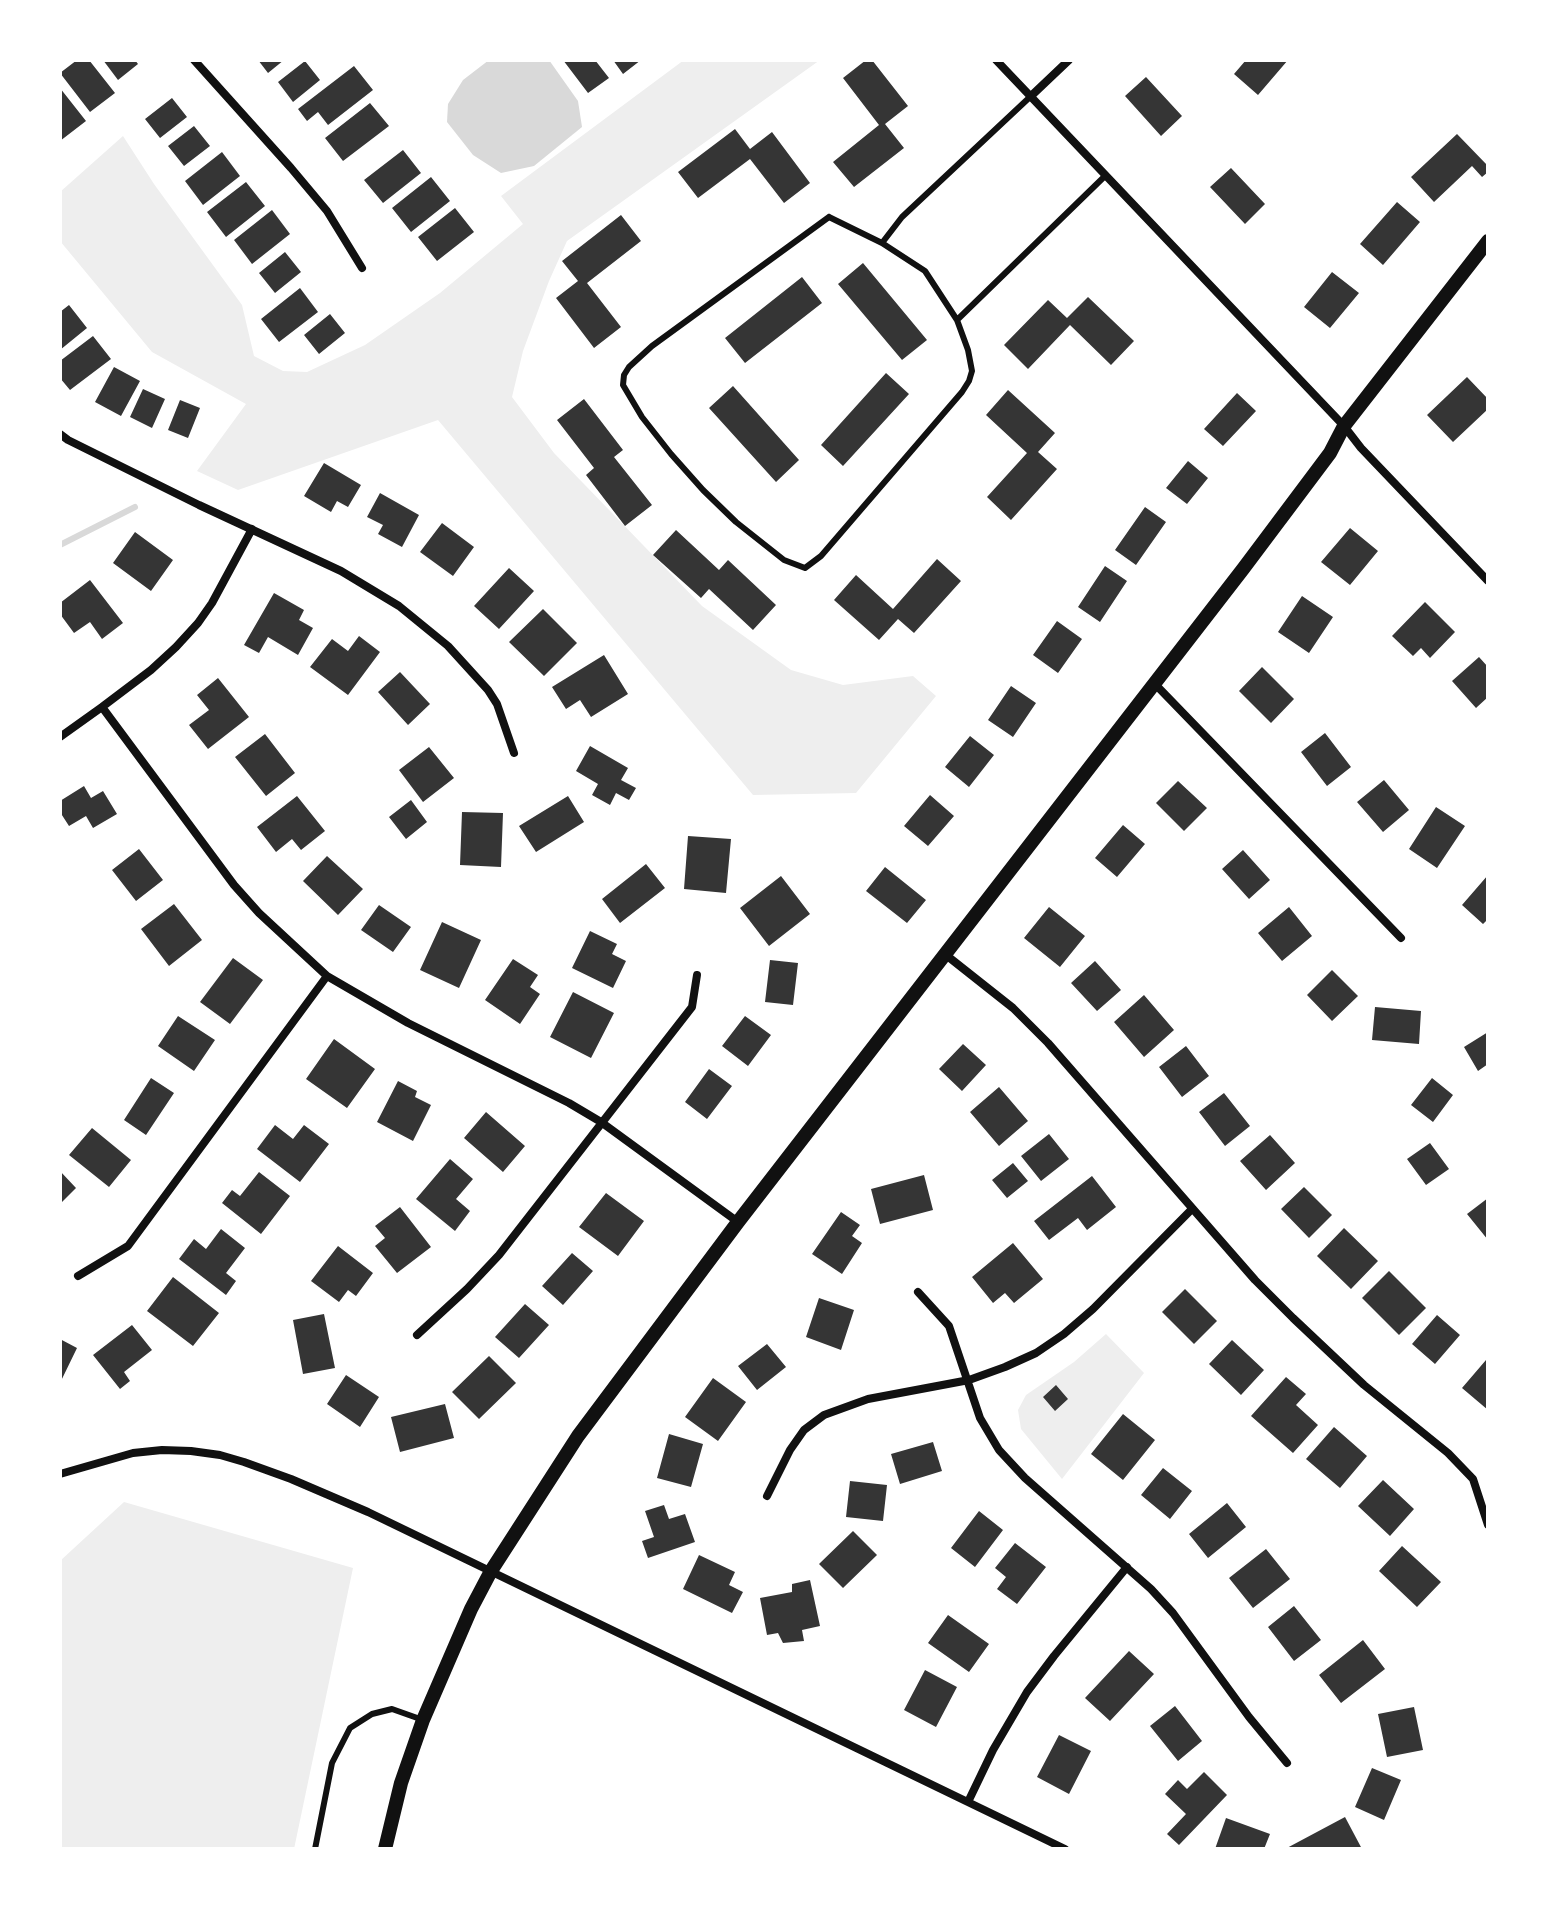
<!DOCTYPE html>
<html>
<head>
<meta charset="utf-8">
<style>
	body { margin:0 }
	#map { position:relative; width:1548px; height:1909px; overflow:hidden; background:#fff; font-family:"Source Sans 3",sans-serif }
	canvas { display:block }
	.frame { position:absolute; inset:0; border:62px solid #fff; pointer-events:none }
</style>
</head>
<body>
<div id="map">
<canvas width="1548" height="1909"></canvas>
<div class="frame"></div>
</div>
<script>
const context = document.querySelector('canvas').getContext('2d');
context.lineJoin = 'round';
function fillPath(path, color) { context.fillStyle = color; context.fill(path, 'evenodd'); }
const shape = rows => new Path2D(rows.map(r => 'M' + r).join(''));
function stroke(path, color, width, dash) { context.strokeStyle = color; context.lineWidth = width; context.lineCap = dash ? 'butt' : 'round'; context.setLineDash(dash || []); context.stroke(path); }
const green = shape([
	[684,60,820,60,567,241,549,281,523,351,512,397,554,453,702,606,791,670,843,685,913,676,936,696,856,793,753,795,438,420,238,490,197,471,246,404,152,352,60,241,60,192,123,136,154,184,242,305,254,356,283,371,307,372,365,345,440,293,523,224,501,196],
	[1106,1334,1144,1373,1062,1479,1021,1429,1018,1410,1026,1395,1074,1362],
	[124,1502,353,1568,294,1849,60,1849,60,1561]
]);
const water = shape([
	[489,60,549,60,578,101,582,127,534,166,501,173,473,155,447,122,448,104,463,80]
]);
const stream = shape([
	[60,545,135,507]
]);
const building = shape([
	[77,60,89,60,115,93,90,112,60,73],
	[103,60,135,60,138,64,118,80],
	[258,60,284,60,268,73],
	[563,60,595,60,609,78,588,93],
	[613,60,641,60,623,74],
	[866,60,872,60,908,106,885,124,904,148,854,187,833,162,879,125,843,78],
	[1246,60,1288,60,1258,95,1234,74],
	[305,61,320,80,293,102,278,82],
	[354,66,373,90,328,125,318,112,307,121,298,109],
	[1146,77,1182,116,1161,136,1125,96],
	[60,88,86,121,60,141],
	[172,98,187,117,160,138,145,119],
	[370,103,389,126,343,161,325,138],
	[194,126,210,146,184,166,168,146],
	[735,129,750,149,772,132,810,183,784,203,750,159,698,198,678,172],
	[1457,134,1488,166,1488,172,1482,177,1472,166,1434,202,1411,177],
	[403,150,421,173,383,203,364,180],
	[222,152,240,176,203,205,185,181],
	[1231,168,1265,204,1245,224,1210,187],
	[431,177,450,201,411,232,392,208],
	[246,182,265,206,226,237,207,212],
	[1397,202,1420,222,1383,265,1360,244],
	[455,208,474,232,437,261,418,237],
	[272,210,290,234,252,264,234,240],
	[621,215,641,241,587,283,621,327,594,348,556,298,578,281,562,261],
	[285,252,301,272,275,293,259,273],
	[863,263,927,340,902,360,838,284],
	[1332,272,1359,293,1330,328,1304,307],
	[802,277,822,303,745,363,725,338],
	[300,288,318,312,279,342,261,319],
	[1088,297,1134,341,1111,365,1070,325,1028,369,1004,345,1048,300,1067,318],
	[69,305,87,328,60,350,60,312],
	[330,314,345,333,319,354,304,335],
	[93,336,111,359,70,390,60,378,60,361],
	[114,367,140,381,121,416,95,402],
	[886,373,909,394,843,466,821,445],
	[1467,377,1488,399,1488,409,1453,442,1427,415],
	[733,386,799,460,776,482,709,408],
	[143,389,165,399,152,428,130,417],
	[1008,390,1055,433,1038,452,1057,469,1011,520,987,497,1027,453,986,415],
	[1237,393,1256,411,1223,446,1204,429],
	[584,399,623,450,614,457,652,505,625,526,586,475,594,468,557,420],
	[180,400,200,408,188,438,168,430],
	[1188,461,1208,478,1187,504,1166,488],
	[324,463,361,485,348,507,337,501,331,512,304,496],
	[380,493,419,515,402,547,378,534,383,525,367,517],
	[1145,507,1166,522,1136,565,1115,550],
	[442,523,474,547,453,576,420,552],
	[1350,528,1378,551,1350,585,1321,562],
	[676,530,719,570,728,560,776,605,753,630,709,589,701,598,653,555],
	[135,532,173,560,151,591,113,563],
	[937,559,961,581,914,633,898,619,879,640,834,600,856,575,893,609],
	[1105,566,1127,581,1100,622,1078,607],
	[509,568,534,591,499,629,474,606],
	[90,580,123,623,102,639,90,622,74,633,60,614,60,603],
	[274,593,304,610,299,620,313,628,298,655,268,637,259,653,244,645],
	[1302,596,1333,617,1309,653,1278,632],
	[1425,602,1455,632,1430,658,1421,648,1413,656,1392,636],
	[543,609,577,643,544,676,509,642],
	[1057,621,1082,639,1058,673,1033,655],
	[359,636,380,652,348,695,310,667,332,639,348,651],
	[604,655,628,694,591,717,580,700,566,709,552,687],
	[1479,657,1488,667,1488,697,1476,708,1452,681],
	[1262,667,1294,699,1271,723,1239,691],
	[400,672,430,704,408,725,378,692],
	[218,678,249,717,208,749,189,725,209,710,197,695],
	[1011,686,1036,703,1013,737,988,720],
	[1325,733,1351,767,1327,786,1301,752],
	[265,734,295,773,266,796,235,757],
	[970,736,994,755,969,787,945,767],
	[590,746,628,768,621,780,636,788,629,800,616,793,610,805,592,795,598,784,576,771],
	[429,747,454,778,423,802,399,770],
	[1384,780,1409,810,1383,832,1357,802],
	[1178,781,1207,808,1184,831,1156,803],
	[84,786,91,798,103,791,117,814,93,828,86,816,69,826,60,812,60,801],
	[930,795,954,816,928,846,904,826],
	[297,796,325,831,301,850,292,839,276,852,257,827],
	[568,796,584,822,536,852,519,826],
	[411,800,427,822,406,839,389,817],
	[1436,807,1465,826,1437,868,1409,849],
	[462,812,503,813,501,867,460,865],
	[1123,825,1145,844,1117,877,1095,858],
	[688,836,731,839,726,893,684,889],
	[139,849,163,880,136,901,112,870],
	[1243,850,1270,880,1249,899,1222,869],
	[327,856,363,889,338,915,303,881],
	[646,864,665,888,620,923,602,899],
	[885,867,926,900,907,923,866,891],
	[1488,875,1488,919,1483,924,1462,905],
	[781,876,810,914,769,946,740,908],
	[174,904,202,940,169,966,141,929],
	[379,905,411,927,393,952,361,930],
	[1049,907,1085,936,1060,967,1024,938],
	[1289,907,1312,936,1282,961,1258,933],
	[442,922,481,940,459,988,420,970],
	[590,931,617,944,612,954,626,961,613,988,572,968],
	[233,958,263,980,230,1024,200,1002],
	[513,959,538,975,530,987,540,994,520,1024,485,1000],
	[770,960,798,963,793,1005,765,1002],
	[1095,961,1121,990,1097,1011,1071,983],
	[1332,970,1358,996,1332,1021,1307,995],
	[573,992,614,1013,591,1058,550,1037],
	[1144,995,1174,1030,1144,1057,1114,1022],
	[1375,1007,1421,1011,1419,1044,1372,1040],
	[178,1016,215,1040,194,1071,158,1046],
	[745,1016,771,1035,748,1066,722,1046],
	[1488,1032,1488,1064,1478,1071,1464,1047],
	[334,1039,375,1069,347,1108,306,1079],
	[963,1044,986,1065,962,1091,939,1069],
	[1186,1046,1209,1076,1182,1097,1159,1067],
	[709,1069,732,1086,707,1119,685,1102],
	[151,1078,174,1093,146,1135,124,1120],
	[1432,1078,1453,1095,1433,1122,1411,1105],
	[398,1081,417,1091,415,1097,431,1105,413,1141,377,1122],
	[999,1087,1028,1121,999,1146,970,1112],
	[1224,1093,1250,1126,1225,1146,1199,1112],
	[486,1112,525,1146,503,1172,464,1138],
	[275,1125,293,1139,304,1125,329,1144,300,1182,257,1149],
	[92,1128,131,1160,109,1187,69,1155],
	[1049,1134,1069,1159,1041,1181,1021,1156],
	[1270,1135,1295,1163,1266,1190,1240,1161],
	[1430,1143,1449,1169,1426,1185,1407,1159],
	[450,1159,473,1179,456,1199,470,1211,455,1231,416,1199],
	[1013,1163,1028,1181,1007,1198,992,1180],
	[60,1171,76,1188,60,1204],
	[259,1172,290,1196,261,1234,222,1203,232,1190,240,1196],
	[924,1175,933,1210,880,1224,871,1189],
	[1092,1176,1116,1207,1087,1230,1078,1218,1049,1240,1034,1221],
	[1304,1187,1332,1215,1309,1238,1281,1209],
	[606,1193,644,1221,618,1256,579,1227],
	[1488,1198,1488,1240,1467,1214],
	[400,1207,431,1247,397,1273,375,1246,385,1238,375,1226],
	[841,1212,860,1225,852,1236,862,1243,842,1274,812,1254],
	[1344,1228,1378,1261,1351,1289,1317,1256],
	[221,1229,245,1248,226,1273,236,1281,226,1295,179,1259,194,1239,206,1249],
	[1013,1243,1043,1279,1014,1303,1005,1293,993,1303,972,1277],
	[338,1246,373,1273,356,1296,348,1290,339,1302,311,1281],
	[572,1253,593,1271,563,1305,542,1286],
	[1389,1271,1426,1308,1399,1335,1362,1298],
	[173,1277,219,1313,193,1346,147,1311],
	[1185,1289,1217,1321,1194,1344,1162,1312],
	[819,1298,854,1310,841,1350,806,1337],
	[525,1304,549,1325,519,1358,495,1337],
	[324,1314,335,1368,303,1374,293,1320],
	[1437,1315,1460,1335,1435,1364,1412,1344],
	[132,1325,152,1350,124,1372,130,1381,120,1389,93,1355],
	[60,1339,77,1348,60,1383],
	[1232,1340,1264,1370,1241,1395,1209,1364],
	[767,1344,786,1367,757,1390,738,1366],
	[489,1356,516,1383,479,1419,452,1392],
	[1486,1360,1488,1362,1488,1410,1462,1388],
	[346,1375,379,1397,360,1427,327,1404],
	[1286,1377,1306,1394,1296,1405,1318,1425,1293,1453,1251,1416],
	[713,1378,746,1402,718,1441,685,1417],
	[1056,1385,1068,1399,1055,1411,1043,1397],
	[445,1404,454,1438,400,1452,391,1417],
	[1123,1414,1155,1440,1123,1480,1091,1454],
	[1334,1427,1367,1456,1340,1488,1306,1459],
	[669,1434,703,1444,691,1487,657,1478],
	[933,1442,942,1471,900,1484,891,1454],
	[1163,1468,1192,1491,1170,1519,1141,1495],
	[1383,1480,1414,1509,1390,1536,1358,1506],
	[850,1481,887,1485,883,1521,846,1517],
	[1227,1503,1246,1527,1208,1558,1189,1534],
	[664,1505,669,1519,685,1514,695,1542,648,1558,642,1541,654,1537,645,1511],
	[979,1511,1003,1530,975,1567,951,1548],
	[853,1531,877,1555,843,1588,819,1564],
	[1015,1543,1046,1567,1017,1604,997,1589,1006,1577,995,1568],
	[1402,1546,1441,1582,1417,1607,1379,1571],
	[1266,1549,1290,1579,1253,1608,1229,1578],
	[699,1555,735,1572,729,1585,743,1592,732,1613,683,1589],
	[810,1580,820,1626,802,1630,804,1641,783,1643,778,1633,767,1635,760,1598,792,1592,792,1584],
	[1294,1606,1321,1640,1294,1661,1268,1627],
	[948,1615,989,1644,969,1672,928,1643],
	[1363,1640,1385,1669,1341,1703,1319,1675],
	[1129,1651,1154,1674,1110,1721,1085,1698],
	[925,1670,957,1687,936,1727,904,1710],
	[1175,1706,1202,1741,1178,1761,1150,1726],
	[1414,1707,1423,1750,1387,1757,1378,1714],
	[1059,1735,1091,1751,1069,1794,1037,1777],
	[1372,1768,1401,1780,1384,1820,1355,1807],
	[1204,1772,1227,1795,1179,1845,1167,1834,1186,1814,1165,1794,1178,1780,1187,1789],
	[1345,1817,1362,1849,1285,1849],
	[1226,1818,1270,1834,1264,1849,1215,1849]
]);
const service = shape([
	[829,217,882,243,925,271,957,320,968,350,972,371,969,381,962,392,821,556,805,568,784,560,736,522,703,490,671,454,642,417,623,385,624,375,629,367,652,346,829,217],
	[882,243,902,217,1030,97],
	[957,320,1105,176],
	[315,1849,332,1763,350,1728,372,1714,392,1709,423,1720]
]);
const minor = shape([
	[194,60,291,168,327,211,362,268],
	[996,60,1344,426,1361,448,1488,581],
	[1030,97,1069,60],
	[60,434,68,440,199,505,341,571,399,606,448,646,488,690,497,704,514,753],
	[1154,683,1401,938],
	[102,707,234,885,259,913,327,976,408,1023,569,1103,601,1122,738,1222],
	[60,737,102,707,151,670,176,647,198,623,212,603,252,529],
	[946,955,1013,1008,1048,1043,1255,1280,1293,1318,1364,1385,1448,1453,1473,1479,1488,1525],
	[78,1276,128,1246,327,976],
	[918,1292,949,1326,980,1418,999,1450,1025,1478,1151,1589,1173,1613,1249,1717,1287,1763],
	[417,1335,467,1289,499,1255,692,1007,697,975],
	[60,1474,133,1453,162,1450,191,1451,220,1455,244,1462,291,1479,368,1512,1065,1849],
	[767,1496,790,1450,804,1430,824,1415,868,1399,969,1380,1005,1367,1036,1353,1064,1334,1093,1309,1192,1209],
	[968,1802,993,1750,1027,1692,1054,1656,1127,1567]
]);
const tertiary = shape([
	[385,1849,401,1783,423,1720,471,1609,491,1571,578,1436,738,1222,1243,569,1330,453,1344,426,1488,241]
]);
fillPath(green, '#eee');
fillPath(water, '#d9d9d9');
stroke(stream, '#d9d9d9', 6);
fillPath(building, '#353535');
stroke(service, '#111', 6);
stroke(minor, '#111', 8);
stroke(tertiary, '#111', 14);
</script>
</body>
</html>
